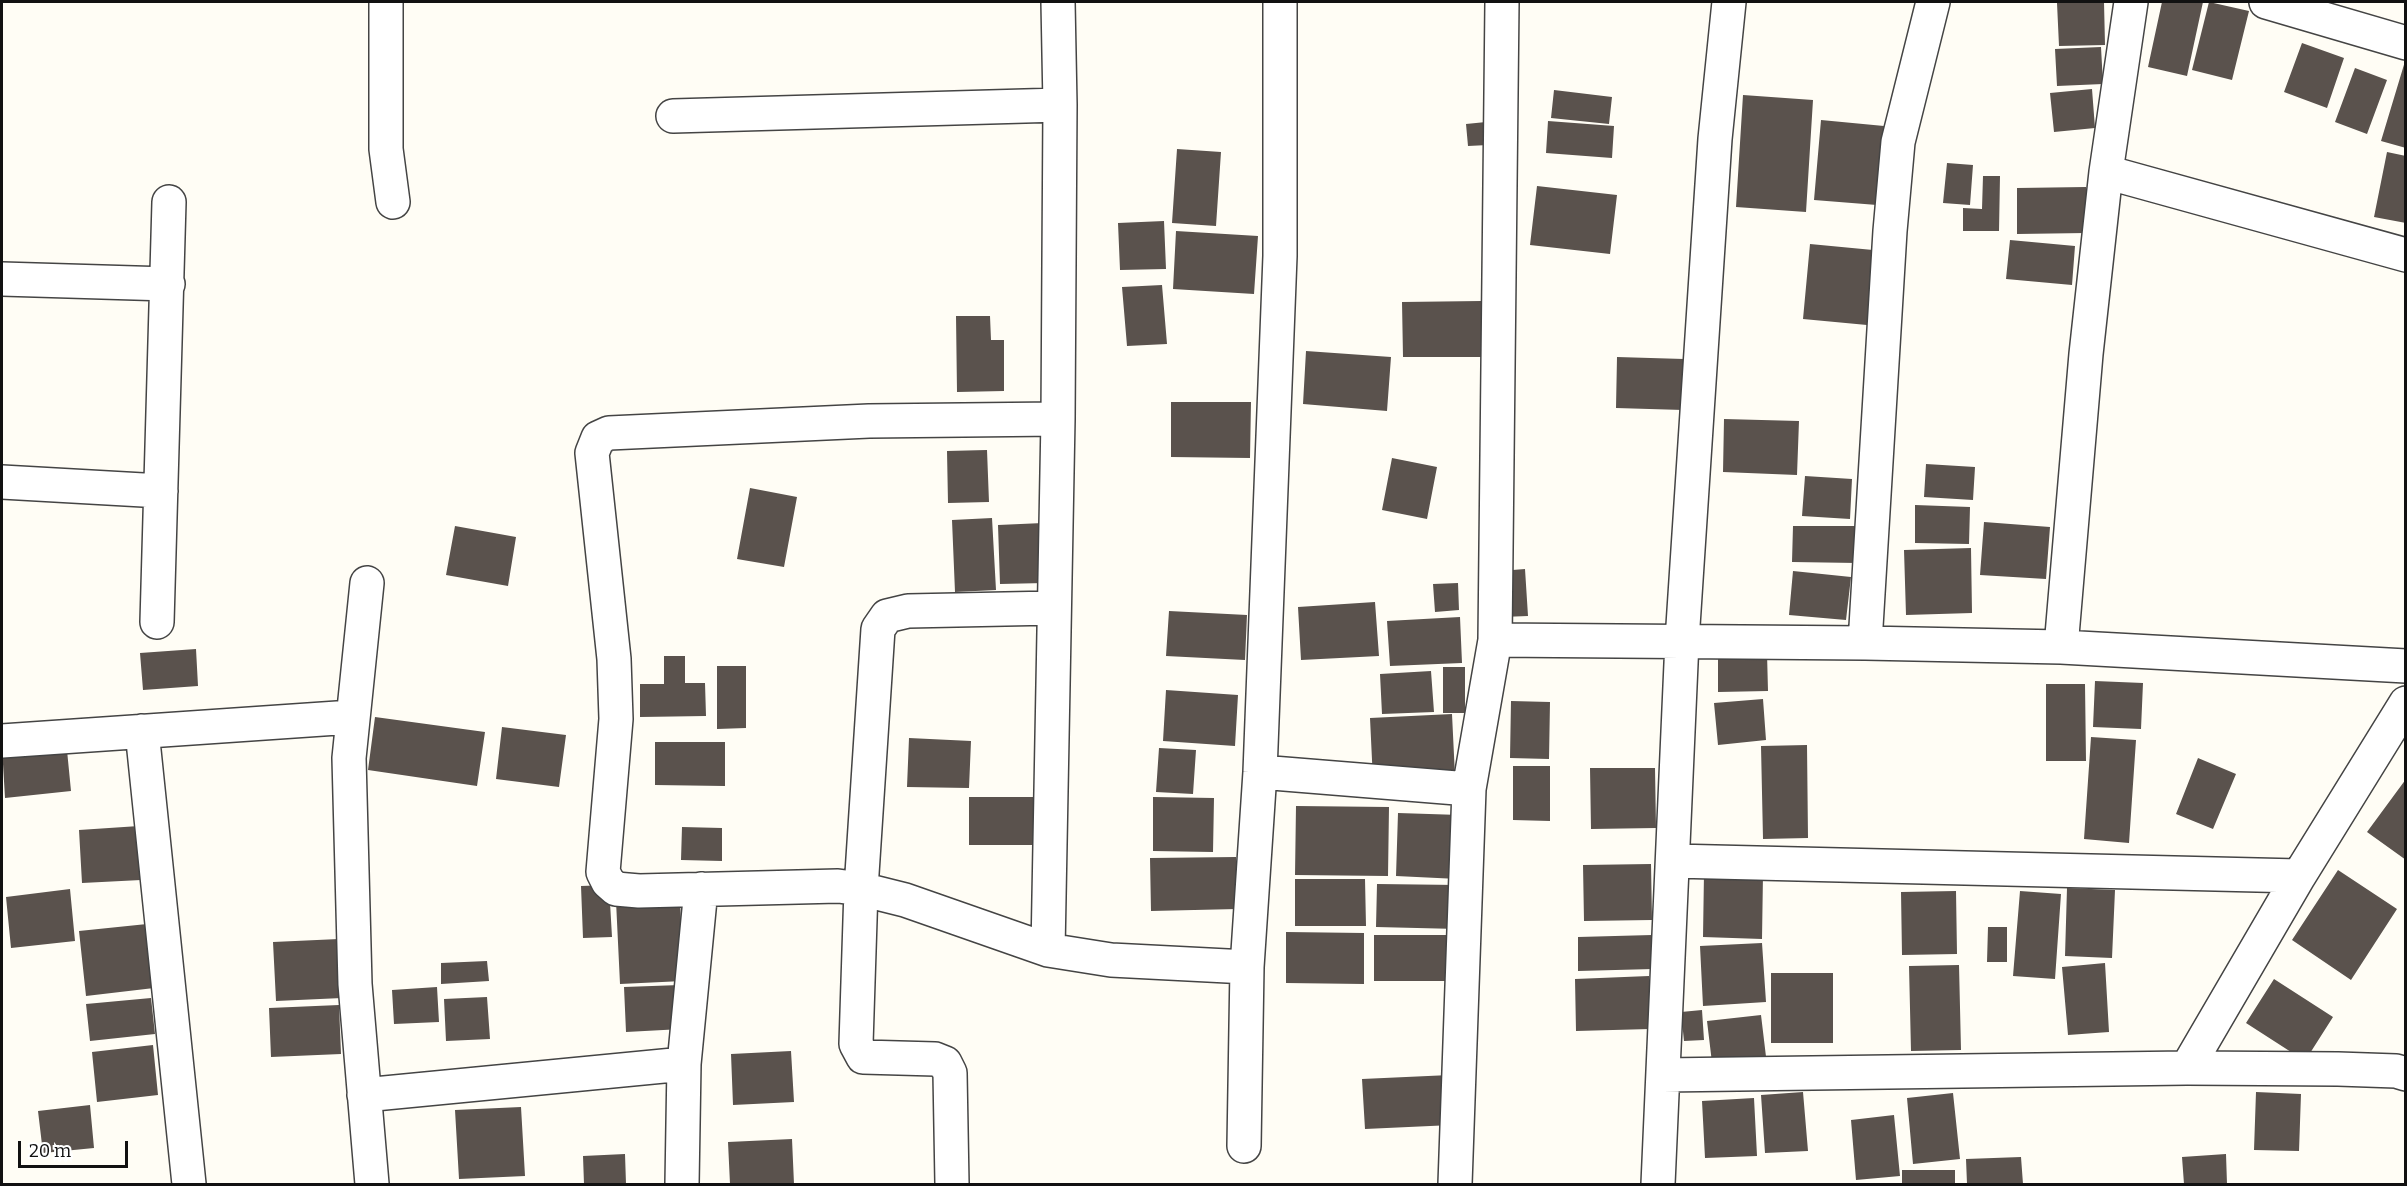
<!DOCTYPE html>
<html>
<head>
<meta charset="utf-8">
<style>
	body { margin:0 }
	#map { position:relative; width:2407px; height:1186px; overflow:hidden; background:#fffdf5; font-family:Bitter,serif }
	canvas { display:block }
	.frame { position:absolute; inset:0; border:3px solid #111; pointer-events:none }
	.scale { position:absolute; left:18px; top:1141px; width:110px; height:27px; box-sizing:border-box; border:3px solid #111; border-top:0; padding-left:8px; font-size:18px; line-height:21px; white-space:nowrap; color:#111; -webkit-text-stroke:4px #fff; paint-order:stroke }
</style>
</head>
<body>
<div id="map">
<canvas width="2407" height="1186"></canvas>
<div class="frame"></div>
<div class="scale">20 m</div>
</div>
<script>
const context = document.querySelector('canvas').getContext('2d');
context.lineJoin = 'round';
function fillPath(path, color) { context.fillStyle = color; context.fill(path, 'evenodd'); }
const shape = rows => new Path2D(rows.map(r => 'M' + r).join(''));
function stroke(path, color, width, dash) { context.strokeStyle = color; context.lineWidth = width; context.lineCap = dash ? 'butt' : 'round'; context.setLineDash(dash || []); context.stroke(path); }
const building = shape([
	[2104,2,2105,45,2059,46,2057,3],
	[2162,2,2203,2,2187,76,2148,67],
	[2209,2,2249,11,2232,80,2192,70],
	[2302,43,2344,58,2327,108,2284,92],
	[2101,47,2103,84,2057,86,2055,49],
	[2406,58,2406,148,2381,141],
	[2355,68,2387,80,2367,134,2335,122],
	[2092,89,2095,128,2054,132,2050,93],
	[1554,90,1612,97,1609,124,1551,118],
	[1743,95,1813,100,1806,212,1736,207],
	[1821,120,1884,126,1877,205,1814,200],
	[1548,121,1614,126,1612,158,1546,153],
	[1486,122,1488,145,1468,146,1466,124],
	[1177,149,1221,152,1216,226,1172,223],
	[2387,152,2406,156,2406,223,2374,217],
	[1947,163,1973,165,1970,205,1943,203],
	[1983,176,2000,176,1999,231,1963,231,1963,208,1982,209],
	[1537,186,1617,195,1610,254,1530,245],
	[2086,187,2086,233,2017,234,2017,188],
	[1164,221,1166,269,1120,270,1118,223],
	[1176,231,1258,236,1254,294,1173,289],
	[2010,240,2075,246,2072,285,2006,279],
	[1810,244,1873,250,1867,325,1803,319],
	[1162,285,1167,344,1127,346,1122,287],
	[1481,301,1481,357,1403,357,1402,302],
	[956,316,990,316,991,340,1004,340,1004,391,957,392],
	[1306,351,1391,357,1387,411,1303,404],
	[1617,357,1684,359,1683,410,1616,408],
	[1171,402,1251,402,1250,458,1171,457],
	[1724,419,1799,421,1797,475,1723,472],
	[987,450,989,502,948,503,947,451],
	[1392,458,1437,467,1427,519,1382,510],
	[1926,464,1975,467,1973,500,1924,497],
	[1805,476,1852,479,1850,519,1802,516],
	[750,488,797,497,784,567,737,559],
	[1915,505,1970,507,1969,544,1915,543],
	[992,518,996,590,955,592,952,520],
	[1984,522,2050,527,2046,579,1980,575],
	[1043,523,1045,583,1000,584,998,525],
	[455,526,516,537,508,586,446,575],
	[1793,526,1857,526,1857,563,1792,562],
	[1971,548,1972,613,1906,615,1904,550],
	[1525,569,1528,616,1502,617,1500,571],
	[1793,571,1851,577,1846,620,1789,615],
	[1458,583,1459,610,1435,612,1433,584],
	[1375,602,1379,656,1301,660,1298,607],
	[1169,611,1247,615,1245,660,1166,656],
	[1460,617,1462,663,1390,666,1387,621],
	[196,649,198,686,143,690,140,653],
	[1718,653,1767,653,1768,691,1718,692],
	[664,656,685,656,685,683,705,683,706,716,640,717,640,684,664,684],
	[717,666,746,666,746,728,717,729],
	[1443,667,1465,667,1465,713,1443,713],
	[1431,671,1434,712,1382,714,1380,674],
	[2095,681,2143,683,2141,729,2093,727],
	[2046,684,2085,684,2086,761,2046,761],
	[1166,690,1238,695,1235,746,1163,741],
	[1763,699,1766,740,1718,745,1714,703],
	[1511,701,1550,702,1549,759,1510,758],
	[1452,714,1455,776,1373,781,1370,718],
	[375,717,485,732,477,786,368,770],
	[502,727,566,735,559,787,496,779],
	[2091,737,2136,740,2129,843,2084,839],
	[909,738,971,741,969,788,907,787],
	[66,740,71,791,5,798,2,747],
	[655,742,725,742,725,786,655,785],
	[1807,745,1808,838,1763,839,1761,746],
	[1159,748,1196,750,1193,794,1156,792],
	[2198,758,2236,774,2213,829,2176,814],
	[1513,766,1550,766,1550,821,1513,820],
	[1590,768,1655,768,1656,828,1591,829],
	[2406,779,2406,860,2367,832],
	[969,797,1034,797,1034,845,969,845],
	[1153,797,1214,798,1213,852,1153,851],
	[1296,806,1389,807,1388,876,1295,875],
	[1398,813,1460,815,1458,879,1396,876],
	[139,826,141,880,82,883,79,830],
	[682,827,722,828,722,861,681,860],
	[1236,857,1237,909,1151,911,1150,858],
	[1651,864,1652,920,1584,921,1583,865],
	[2338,870,2397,909,2351,980,2292,940],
	[1704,873,1763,874,1762,939,1703,937],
	[1295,879,1365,879,1366,926,1295,926],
	[1377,884,1458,885,1458,929,1376,927],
	[609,885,612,937,583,938,581,886],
	[2067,888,2115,890,2112,958,2065,956],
	[70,889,75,941,11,948,6,897],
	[1956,891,1957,954,1902,955,1901,892],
	[2020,891,2061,894,2055,979,2013,976],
	[680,897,683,981,620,984,616,901],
	[147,924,154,988,86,996,79,931],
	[1988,927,2007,927,2007,962,1987,962],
	[1286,932,1364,933,1364,984,1286,983],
	[1374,935,1453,935,1453,981,1374,981],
	[1652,935,1653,969,1578,971,1578,937],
	[339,939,342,998,276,1001,273,942],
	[1762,943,1766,1002,1703,1006,1700,946],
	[487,961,489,981,441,984,441,963],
	[2105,963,2109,1032,2068,1035,2062,967],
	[1959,965,1961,1050,1911,1051,1909,966],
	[1771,973,1833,973,1833,1043,1771,1043],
	[1649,976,1650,1029,1576,1031,1575,979],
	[2274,979,2333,1017,2305,1061,2246,1023],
	[680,985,682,1029,626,1032,624,987],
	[437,987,439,1022,394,1024,392,990],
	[487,997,490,1039,446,1041,444,999],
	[151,998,155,1034,90,1041,86,1004],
	[339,1005,341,1054,271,1057,269,1008],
	[1702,1010,1704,1040,1684,1041,1681,1012],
	[1761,1015,1767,1065,1713,1071,1707,1021],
	[153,1045,158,1095,97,1102,92,1052],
	[791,1051,794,1102,733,1105,731,1054],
	[1450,1075,1452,1125,1365,1129,1362,1079],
	[1803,1092,1808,1151,1765,1153,1761,1095],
	[2256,1092,2301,1094,2299,1151,2254,1150],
	[1953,1093,1960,1159,1913,1164,1907,1098],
	[1754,1098,1757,1156,1705,1158,1702,1101],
	[90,1105,94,1148,43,1153,38,1111],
	[521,1107,525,1176,459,1179,455,1110],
	[1894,1115,1900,1176,1856,1180,1851,1120],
	[792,1139,794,1184,730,1184,728,1142],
	[625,1154,626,1184,584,1184,583,1156],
	[2226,1154,2227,1184,2184,1184,2182,1157],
	[2021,1157,2023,1184,1967,1184,1966,1159],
	[1902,1170,1955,1170,1955,1184,1902,1184]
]);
const minor = shape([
	[386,2,386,149,393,202],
	[2266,2,2406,43],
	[673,116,1060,105],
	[2106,172,2406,255],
	[2,279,168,284],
	[1058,419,869,421,609,433,598,438,592,453,614,659,616,719,603,872,608,882,616,889,639,891,838,886,861,889,905,900,1048,950,1111,960,1247,967],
	[2,482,161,491],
	[367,583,349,758,355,984,372,1184],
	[157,622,169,202],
	[1495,640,1865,643,2061,647,2406,666],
	[1865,643,1890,231,1898,142,1933,2],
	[2061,647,2086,354,2106,172,2131,2],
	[142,731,189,1184],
	[2,741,352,717],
	[1260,772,1469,789],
	[1673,861,2299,876],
	[1048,950,1058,419,1060,105,1058,2],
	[2187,1068,2299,876,2406,703],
	[1663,1075,2187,1068,2338,1069,2396,1071,2406,1074],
	[364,1095,684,1064],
	[1244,1146,1247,967,1260,772,1280,256,1280,2],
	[682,1184,684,1064,701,889],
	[952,1184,950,1073,945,1063,935,1059,863,1057,856,1044,861,889,878,629,887,616,908,611,1054,608],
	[1455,1184,1469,789,1495,640,1502,2],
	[1658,1184,1682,641,1715,139,1729,2]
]);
fillPath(building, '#5a524d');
stroke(minor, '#444', 36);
stroke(minor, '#fff', 33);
</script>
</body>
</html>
